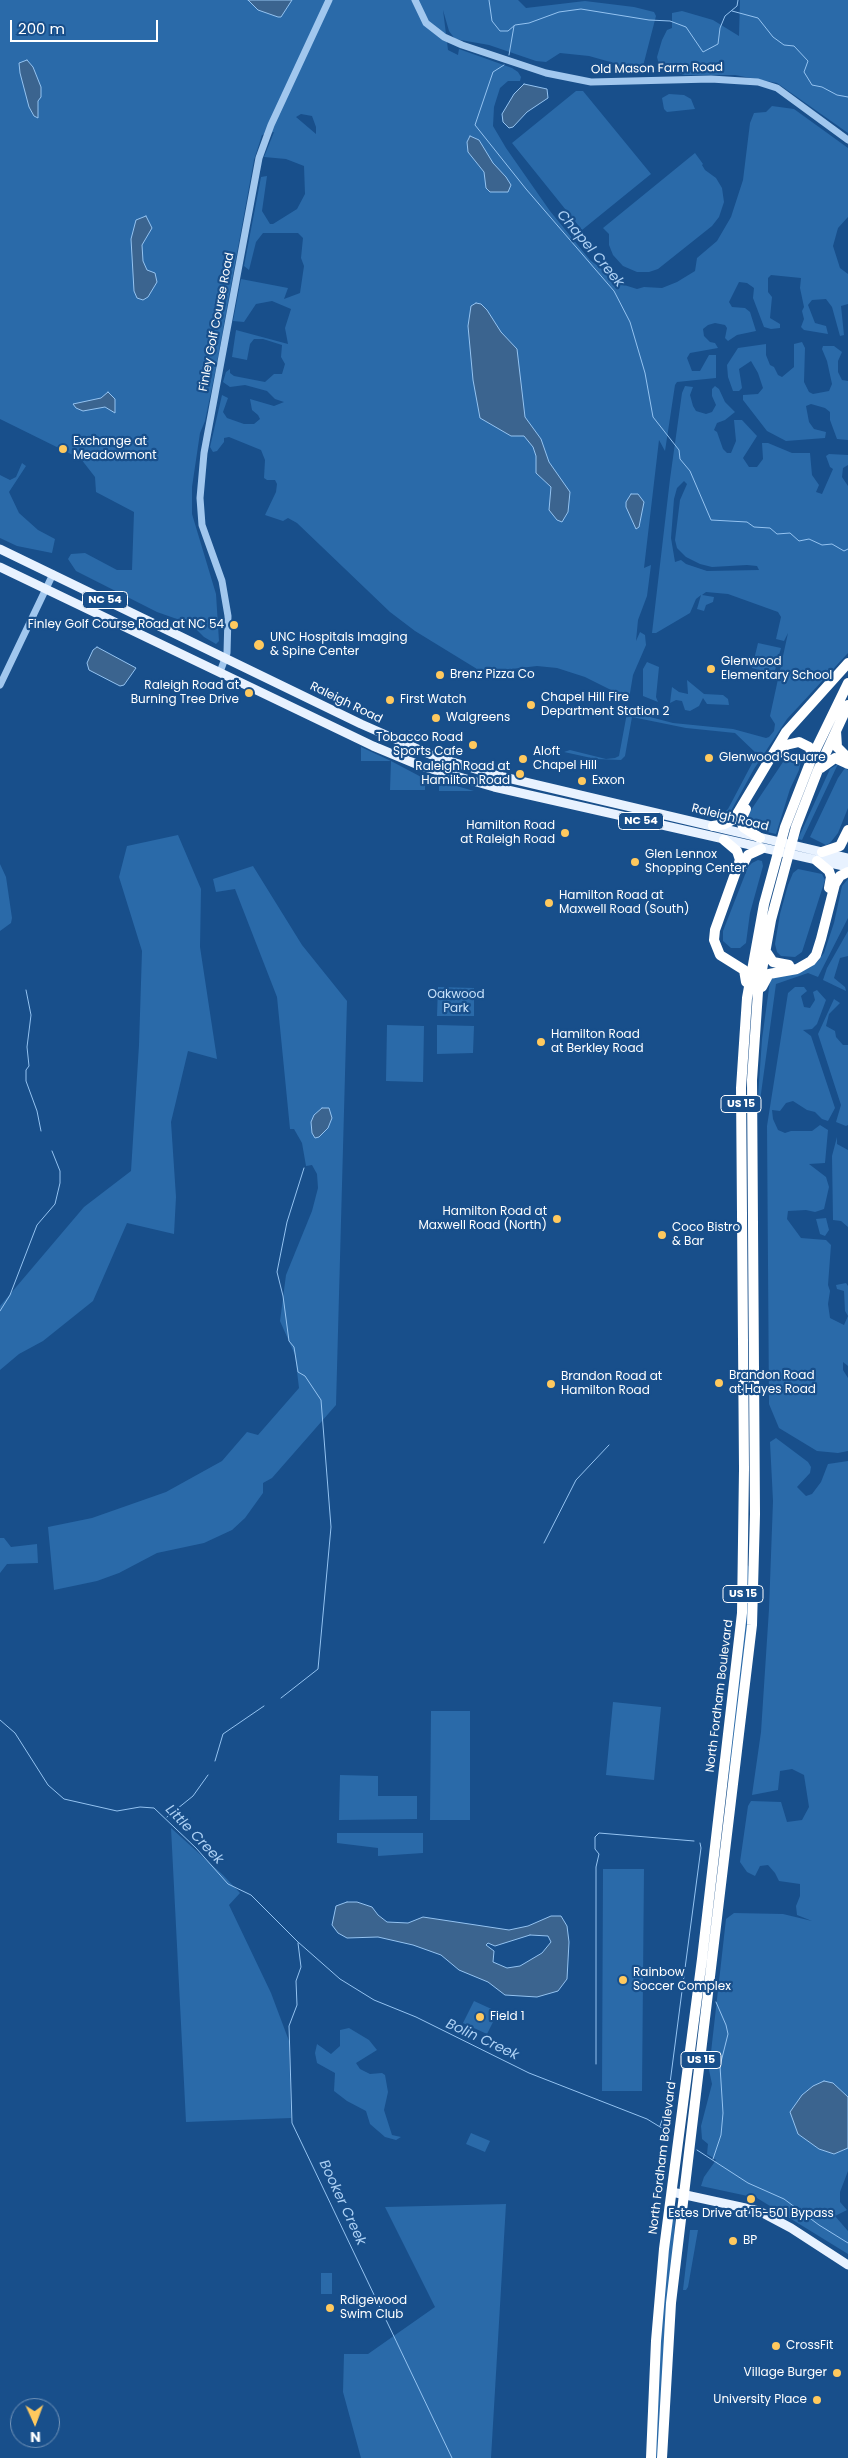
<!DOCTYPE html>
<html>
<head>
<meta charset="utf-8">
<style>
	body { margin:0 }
	#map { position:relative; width:848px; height:2458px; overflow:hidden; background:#184f8b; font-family:Poppins,sans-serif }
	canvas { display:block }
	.north { position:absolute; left:10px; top:2398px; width:50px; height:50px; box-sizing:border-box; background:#184f8b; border:1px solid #7495b9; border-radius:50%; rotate:178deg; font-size:14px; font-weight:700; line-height:20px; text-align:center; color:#fff }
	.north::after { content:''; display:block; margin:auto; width:18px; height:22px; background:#ffc95e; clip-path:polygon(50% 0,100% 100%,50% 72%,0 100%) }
	.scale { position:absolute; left:10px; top:20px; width:148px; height:22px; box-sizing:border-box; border:2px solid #fff; border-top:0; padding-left:6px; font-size:15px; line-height:18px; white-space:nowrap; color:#fff; -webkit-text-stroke:4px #184f8b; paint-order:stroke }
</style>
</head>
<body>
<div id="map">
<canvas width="848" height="2458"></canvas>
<div class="north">N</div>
<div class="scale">200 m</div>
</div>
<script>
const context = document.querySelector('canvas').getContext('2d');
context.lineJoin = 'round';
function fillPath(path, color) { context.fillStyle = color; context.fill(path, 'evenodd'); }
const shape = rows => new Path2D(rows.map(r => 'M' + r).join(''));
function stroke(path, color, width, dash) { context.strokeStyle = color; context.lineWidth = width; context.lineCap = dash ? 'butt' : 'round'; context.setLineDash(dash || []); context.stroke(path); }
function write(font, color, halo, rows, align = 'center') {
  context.font = font + ' Poppins,sans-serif'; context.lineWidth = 4.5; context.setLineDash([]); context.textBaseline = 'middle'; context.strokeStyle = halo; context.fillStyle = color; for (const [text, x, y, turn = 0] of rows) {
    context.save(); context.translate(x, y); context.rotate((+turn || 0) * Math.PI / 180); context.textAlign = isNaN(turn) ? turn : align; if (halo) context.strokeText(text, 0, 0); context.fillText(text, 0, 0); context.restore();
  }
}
const green = shape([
	[0,0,518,0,526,8,585,1,634,7,654,12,656,16,642,70,639,74,623,74,618,72,614,63,589,56,560,53,546,62,536,61,489,45,455,39,449,31,443,10,448,50,458,55,459,49,512,68,518,72,521,77,520,81,508,81,500,88,494,107,493,126,506,148,550,211,590,260,621,284,637,289,644,287,662,288,677,282,695,271,697,258,717,241,731,217,743,180,750,123,754,113,766,112,772,106,794,109,848,148,848,217,838,228,833,246,840,268,848,274,848,304,841,306,844,335,840,336,832,307,826,299,812,300,808,305,815,323,826,326,828,334,804,330,801,327,804,319,802,311,804,307,800,288,801,278,771,275,768,278,768,292,772,297,770,318,780,324,780,328,771,329,764,327,753,298,754,288,747,283,739,282,729,302,732,307,745,308,750,312,756,331,737,335,728,341,725,338,727,328,725,325,715,323,708,325,703,329,704,336,710,342,715,343,718,348,690,353,687,358,692,371,700,371,709,355,716,355,716,378,677,382,675,385,665,451,659,440,644,568,651,565,647,596,638,620,636,641,640,632,645,635,646,645,633,675,629,699,585,677,557,668,537,666,486,672,477,669,415,631,390,612,297,523,288,518,283,521,265,515,276,492,277,484,275,480,267,480,264,478,265,460,261,450,229,437,224,438,224,442,217,451,213,452,210,447,222,395,228,398,223,412,227,418,244,424,254,424,260,419,258,415,252,410,250,399,274,406,284,402,275,399,267,391,245,385,230,387,223,382,226,372,230,369,230,373,234,376,265,382,274,374,282,374,285,364,281,357,282,345,263,339,254,339,250,344,247,360,232,357,236,330,288,344,285,328,291,309,272,301,256,304,244,322,233,321,241,279,288,288,284,299,300,293,304,266,301,258,303,238,298,233,263,233,256,242,249,270,244,266,261,177,267,176,262,211,270,224,273,224,297,209,305,194,304,166,286,159,264,157,274,132,262,135,254,160,216,368,205,421,200,433,192,487,192,514,216,594,219,641,216,644,204,637,191,624,157,612,76,571,68,559,71,554,85,553,117,570,132,570,134,512,96,492,95,477,81,459,0,419],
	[301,114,312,116,316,127,316,134,296,117],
	[740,0,848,0,848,133,777,83,735,75,685,75,666,70,659,65,657,57,662,40,667,30,672,28,672,13,682,11,713,20,739,36],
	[576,91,583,91,651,174,582,230,512,143],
	[669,94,684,95,691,99,695,109,667,112,664,109,662,98],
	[695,153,703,164,702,165,705,170,716,178,722,188,724,202,719,217,712,226,658,269,649,272,637,272,623,266,613,255,609,245,609,234,603,228],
	[802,342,805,348,804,382,809,392,813,394,829,391,832,384,827,361,822,349,823,346,834,346,842,352,838,361,838,372,842,380,848,381,848,440,837,439,830,420,830,412,825,408,811,404,806,406,809,422,814,429,826,432,825,438,786,441,767,431,743,400,743,395,758,394,763,388,758,373,751,361,739,369,742,388,739,391,733,391,728,377,727,365,738,348,766,344,766,355,770,365,774,367,778,375,782,377,794,367,794,344],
	[685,386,693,387,690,395,693,406,696,411,706,414,712,412,716,405,712,396,712,389,715,386,719,389,725,402,735,412,725,420,717,423,714,430,717,432,723,449,727,453,731,453,736,441,734,420,742,420,757,436,743,458,749,467,757,467,763,459,762,443,768,443,792,453,810,453,812,475,819,485,816,492,822,494,833,469,830,467,826,456,829,454,848,455,848,465,843,468,842,477,848,486,848,653,787,719,754,769,727,818,720,817,728,809,757,754,735,733,686,728,632,717,625,756,621,760,596,759,564,752,570,750,606,759,615,758,619,756,627,713,631,712,673,723,733,729,766,738,769,737,774,731,775,724,770,716,788,633,784,641,776,639,781,617,778,612,728,594,706,592,702,595,714,597,713,602,706,605,704,611,697,609,701,595,696,599,690,613,656,633,652,633,670,479,682,393],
	[684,481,687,484,680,500,675,540,677,548,686,557,700,564,712,567,747,565,757,566,759,570,707,571,686,564,681,560,675,562,671,538,674,499,677,488],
	[22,463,26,466,9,492,19,513,38,530,55,539,52,553,17,546,0,538,0,475,10,480,16,477],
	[758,643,781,648,774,674,752,668],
	[647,662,659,667,656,697,658,702,643,696,643,669],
	[687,680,704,694,723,695,728,699,729,705,707,704,703,698,699,706,690,711,685,710,682,701,676,700,670,703,672,687,679,692,688,694],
	[361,747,391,761,425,779,425,790,390,790,391,761,361,761],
	[796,753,802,756,799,770,790,789,776,834,751,828,747,821,749,813,787,756],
	[838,764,802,840,798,839,830,769],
	[845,768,848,770,848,808,838,833,830,843,826,845,810,837,838,778],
	[439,781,474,791,439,791],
	[178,835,201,889,200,947,217,1059,188,1051,171,1122,176,1197,174,1234,127,1223,93,1301,43,1341,19,1354,0,1370,0,1306,84,1207,131,1171,139,1045,142,951,119,877,127,846],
	[758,860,762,861,763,866,750,913,746,943,740,948,731,948,723,941,723,931,748,867,752,863],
	[0,864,6,877,12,918,11,923,0,931],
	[253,866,302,945,347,1001,336,1405,272,1478,263,1483,263,1493,245,1518,232,1530,204,1543,157,1553,119,1573,97,1581,54,1590,48,1527,92,1518,166,1492,222,1461,247,1432,258,1435,299,1388,295,1355,280,1321,286,1275,312,1211,318,1188,317,1174,312,1165,306,1166,302,1143,294,1129,290,1129,277,997,235,889,216,892,213,879],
	[798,869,822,874,825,880,802,952,795,957,781,956,777,952,775,944,780,914,788,885,793,873],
	[848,879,848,918,818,977,808,973,776,984,760,1101,758,1097,762,1039,770,981,775,976,805,970,818,961,824,953,834,923,842,886],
	[848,931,848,956,840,958,834,978,845,987,846,991,823,980,827,968],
	[438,987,474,988,474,1016,437,1016],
	[795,987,804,987,807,991,801,996,804,1007,810,1008,815,1000,813,992,817,990,826,1000,817,1024,812,1029,803,1030,811,1036,835,1108,828,1121,822,1119,815,1112,807,1110,793,1101,786,1103,780,1111,772,1110,773,1119,778,1130,785,1133,791,1131,812,1131,820,1125,828,1130,825,1163,809,1164,826,1177,829,1187,824,1209,815,1212,806,1210,788,1211,787,1219,801,1238,826,1240,831,1245,828,1285,830,1291,828,1304,830,1318,844,1325,848,1316,845,1311,844,1291,837,1289,836,1285,846,1283,848,1286,848,1366,843,1362,843,1370,848,1378,848,1451,838,1453,817,1451,779,1428,769,1404,767,1126,788,993],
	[834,999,840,1003,829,1014,826,1026,835,1031,836,1037,843,1045,848,1045,848,1125,846,1126,836,1122,841,1105,818,1034],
	[387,1025,424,1026,423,1082,386,1081],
	[437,1025,474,1026,473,1053,437,1054],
	[837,1137,837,1144,848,1150,848,1227,841,1221,833,1220,832,1156],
	[826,1218,829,1230,825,1236,820,1234,816,1219],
	[776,1438,808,1462,811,1467,810,1473,797,1487,806,1496,812,1494,821,1482,828,1464,848,1461,848,2097,833,2083,834,2154,848,2148,848,2171,840,2192,840,2202,847,2210,835,2216,848,2231,848,2254,757,2198,701,2186,704,2177,716,2160,707,2154,708,2144,702,2139,701,2126,712,2084,709,2070,726,1919,734,1913,783,1914,812,1921,797,1915,796,1906,800,1896,800,1884,779,1881,775,1873,768,1865,760,1866,755,1876,747,1872,740,1862,748,1806,751,1801,781,1802,787,1822,802,1820,809,1807,804,1775,792,1769,780,1771,778,1790,752,1795,761,1732,769,1609,773,1501,770,1442],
	[0,1538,4,1538,11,1547,37,1544,38,1563,7,1564,0,1573],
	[746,1564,752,1569,750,1608,727,1794],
	[613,1702,661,1707,654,1780,606,1775],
	[431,1711,470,1711,470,1820,430,1820],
	[340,1775,378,1776,378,1796,417,1796,417,1819,339,1820],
	[171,1828,223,1875,240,1893,229,1905,271,1993,289,2041,291,2118,186,2122],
	[337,1833,423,1833,423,1853,378,1856,378,1848,337,1843],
	[603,1869,644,1869,642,2091,602,2091],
	[474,2001,498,2012,487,2034,463,2023],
	[349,2028,369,2040,377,2050,356,2063,360,2069,370,2074,382,2073,385,2075,388,2092,384,2110,392,2135,401,2137,396,2140,385,2137,370,2124,366,2111,347,2101,334,2091,335,2073,317,2063,315,2053,317,2044,331,2054,340,2046,340,2030],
	[471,2133,490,2141,485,2152,466,2144],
	[506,2204,491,2458,361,2458,343,2392,344,2354,368,2354,435,2307,385,2207],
	[676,2206,659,2458,654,2458,658,2352,673,2208],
	[690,2230,698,2230,688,2287,686,2290,683,2290],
	[321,2273,332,2273,332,2294,321,2294]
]);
const water = shape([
	[248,0,292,0,281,17,278,17,258,10,248,0],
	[27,60,33,67,41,87,41,97,38,101,38,118,34,116,29,107,20,73,19,63,27,60],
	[524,84,547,89,548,98,527,112,513,127,509,128,503,122,502,114,514,94,524,84],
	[470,136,479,140,493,163,506,177,511,185,508,192,490,192,486,188,484,172,468,152,467,142,470,136],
	[146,216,152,228,142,245,143,261,147,270,155,273,157,282,148,297,143,300,137,298,134,291,131,239,136,220,146,216],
	[476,303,481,304,487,310,501,332,517,349,525,417,541,439,549,462,570,492,568,512,562,522,557,520,549,510,551,487,536,473,536,456,533,447,524,436,511,436,480,418,473,380,468,326,471,306,476,303],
	[108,392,115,399,115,413,105,407,83,411,76,408,73,404,101,398,108,392],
	[631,494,638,494,644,502,639,527,636,529,626,507,626,502,631,494],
	[97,647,136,668,124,685,120,686,89,670,87,663,93,650,97,647],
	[322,1108,329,1108,332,1118,328,1128,319,1137,315,1138,312,1133,311,1122,314,1115,322,1108],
	[347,1902,357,1902,372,1907,378,1915,387,1922,408,1923,423,1917,509,1930,528,1926,551,1916,561,1916,567,1926,569,1942,567,1979,558,1991,537,1997,505,1995,488,1982,459,1970,441,1955,413,1945,378,1937,347,1938,338,1933,332,1925,336,1906,347,1902],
	[530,1935,548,1936,551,1942,542,1953,520,1966,507,1968,493,1962,494,1951,486,1945,488,1943,495,1946,530,1935],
	[824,2081,833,2083,848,2097,848,2148,834,2154,819,2149,798,2134,790,2112,802,2095,813,2086,824,2081]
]);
const stream = shape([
	[489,0,492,21,500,31,508,31,515,25,529,23,559,12,581,9,649,20,670,21,686,27,703,52,718,44,720,28,725,16,737,6,738,0],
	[732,11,758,18,773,37,784,45,794,46,808,61,804,72,812,85,822,87,837,95,848,97],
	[509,55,514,26],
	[504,65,493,72,475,125,526,189,614,291,630,322,645,373,653,417,679,450,680,459,690,471,711,520,747,522,754,527,770,528,777,534,790,533,799,541,809,539,822,545,832,544,844,551,848,549],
	[26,990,31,1015,27,1047,29,1066,26,1070,26,1081,37,1111,41,1131],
	[0,1311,10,1295,37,1225,55,1204,60,1183,60,1171,52,1151],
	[544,1543,576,1480,609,1445],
	[281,1698,318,1669,331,1527,321,1400,305,1376,298,1372,294,1347,289,1341,283,1296,277,1272,287,1222,304,1168],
	[0,1720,15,1733,48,1785,64,1799,117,1811,140,1807,154,1808,196,1848,228,1884,251,1895,298,1942,340,1979,374,2000,416,2017,529,2073,647,2119,670,2133],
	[215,1761,223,1734,264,1706],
	[167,1817,193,1796,208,1775],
	[298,1943,301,1967,296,1981,297,2005,289,2026,292,2123,452,2458],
	[682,1991,701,1848,700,1843],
	[596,2064,596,1867,599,1854,595,1849,595,1837,599,1833,694,1841],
	[660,2126,667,2106,682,1991,691,1985],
	[697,2150,748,2183,784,2199,819,2225,848,2243],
	[713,2159,721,2135,723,2113,720,2066,728,2034,726,2025,716,2002]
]);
const minor = shape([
	[415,0,426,23,444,37,462,45,546,73,591,82,711,79,758,82,777,88,848,140],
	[220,672,227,653,228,616,222,581,202,525,200,498,204,453,259,158,271,125,329,0],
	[0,685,53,574]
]);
const major = shape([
	[0,549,361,724,436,757,495,775,848,858],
	[0,567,373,746,421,766,494,787,848,867],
	[672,2192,759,2211,791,2228,848,2265]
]);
const highway = shape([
	[836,731,837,747,848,758],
	[778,754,786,745,799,742,809,747,813,755],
	[821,768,835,758,848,764],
	[746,809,741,820,743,827,760,838],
	[713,826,725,824,734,819,786,732,848,663],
	[724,840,737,851,740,860,715,930,714,940,720,955,744,970,746,982],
	[822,852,840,846,848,830],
	[817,861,829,871,831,877,829,888],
	[741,868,748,855,761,849],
	[765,950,773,962,789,965],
	[762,987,769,974,797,969,811,961,816,955,821,939,835,884,840,876,848,872],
	[651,2458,656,2341,664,2249,702,1959,742,1613,744,1469,741,1088,747,998,764,904,785,827,813,755,848,683],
	[662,2458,671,2303,752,1625,755,1514,752,1080,758,992,771,920,796,827,818,770,848,705]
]);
const markers = [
	[63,449,5,"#ffc95e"],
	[234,625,5,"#ffc95e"],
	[259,645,6,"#ffc95e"],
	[711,669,5,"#ffc95e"],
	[440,675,5,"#ffc95e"],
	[249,693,5,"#ffc95e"],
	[390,700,5,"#ffc95e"],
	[531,705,5,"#ffc95e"],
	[436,718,5,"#ffc95e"],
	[473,745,5,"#ffc95e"],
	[709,758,5,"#ffc95e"],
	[523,759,5,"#ffc95e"],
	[520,774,5,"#ffc95e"],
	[582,781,5,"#ffc95e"],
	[565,833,5,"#ffc95e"],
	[635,862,5,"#ffc95e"],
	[549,903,5,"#ffc95e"],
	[541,1042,5,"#ffc95e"],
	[557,1219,5,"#ffc95e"],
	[662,1235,5,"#ffc95e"],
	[719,1383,5,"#ffc95e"],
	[551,1384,5,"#ffc95e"],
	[623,1980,5,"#ffc95e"],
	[480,2017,5,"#ffc95e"],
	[751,2199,5,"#ffc95e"],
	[733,2241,5,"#ffc95e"],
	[330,2308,5,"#ffc95e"],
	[776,2346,5,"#ffc95e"],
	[837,2373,5,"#ffc95e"],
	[817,2400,5,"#ffc95e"]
];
const shields = [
	[105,600,45],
	[641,821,45],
	[741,1104,40],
	[743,1594,40],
	[701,2060,40]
];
const shieldNames = [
	["NC 54",105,600],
	["NC 54",641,821],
	["US 15",741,1104],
	["US 15",743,1594],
	["US 15",701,2060]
];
const streetNames = [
	["Old Mason Farm Road",657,69,-1],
	["Finley Golf Course Road",217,322,-79],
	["Raleigh Road",346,703,26],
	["Raleigh Road",730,818,14],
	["North Fordham Boulevard",720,1696,-83],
	["North Fordham Boulevard",663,2158,-83]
];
const poiNames = [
	["Exchange at",73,442],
	["Meadowmont",73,456],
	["Finley Golf Course Road at NC 54",224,625,"right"],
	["UNC Hospitals Imaging",270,638],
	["& Spine Center",270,652],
	["Glenwood",721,662],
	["Elementary School",721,676],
	["Brenz Pizza Co",450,675],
	["Raleigh Road at",239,686,"right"],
	["Burning Tree Drive",239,700,"right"],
	["Chapel Hill Fire",541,698],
	["Department Station 2",541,712],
	["First Watch",400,700],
	["Walgreens",446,718],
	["Tobacco Road",463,738,"right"],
	["Sports Cafe",463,752,"right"],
	["Aloft",533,752],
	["Chapel Hill",533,766],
	["Glenwood Square",719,758],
	["Raleigh Road at",510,767,"right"],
	["Hamilton Road",510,781,"right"],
	["Exxon",592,781],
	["Hamilton Road",555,826,"right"],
	["at Raleigh Road",555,840,"right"],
	["Glen Lennox",645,855],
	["Shopping Center",645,869],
	["Hamilton Road at",559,896],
	["Maxwell Road (South)",559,910],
	["Hamilton Road",551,1035],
	["at Berkley Road",551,1049],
	["Hamilton Road at",547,1212,"right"],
	["Maxwell Road (North)",547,1226,"right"],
	["Coco Bistro",672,1228],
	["& Bar",672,1242],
	["Brandon Road",729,1376],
	["at Hayes Road",729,1390],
	["Brandon Road at",561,1377],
	["Hamilton Road",561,1391],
	["Rainbow",633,1973],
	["Soccer Complex",633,1987],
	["Field 1",490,2017],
	["Estes Drive at 15-501 Bypass",751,2214,"center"],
	["BP",743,2241],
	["Rdigewood",340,2301],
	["Swim Club",340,2315],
	["CrossFit",786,2346],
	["Village Burger",827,2373,"right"],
	["University Place",807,2400,"right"]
];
const parkNames = [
	["Oakwood",456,995],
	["Park",456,1009]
];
const waterNames = [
	["Chapel Creek",590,249,50],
	["Little Creek",194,1835,46],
	["Bolin Creek",482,2040,25],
	["Booker Creek",342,2203,65]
];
fillPath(green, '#2a6aa9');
fillPath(water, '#3b648f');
stroke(water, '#94c3f1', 1);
stroke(stream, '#94c3f1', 1);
stroke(minor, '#a1c7ee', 7);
stroke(major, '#e8f2ff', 9);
stroke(highway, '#fff', 10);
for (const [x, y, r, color] of markers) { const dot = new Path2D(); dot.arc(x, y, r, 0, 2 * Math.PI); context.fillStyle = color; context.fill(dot); stroke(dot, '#184f8b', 2); }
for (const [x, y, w] of shields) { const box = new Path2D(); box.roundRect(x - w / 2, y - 8.5, w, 17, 4); context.fillStyle = '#184f8b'; context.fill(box); stroke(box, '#fff', 1); }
write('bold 11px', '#fff', null, shieldNames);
write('12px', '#fff', '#184f8b', streetNames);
write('12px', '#fff', '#184f8b', poiNames, 'left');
write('12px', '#c7e1fa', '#184f8b', parkNames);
write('italic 14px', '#add1f5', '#184f8b', waterNames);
</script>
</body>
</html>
